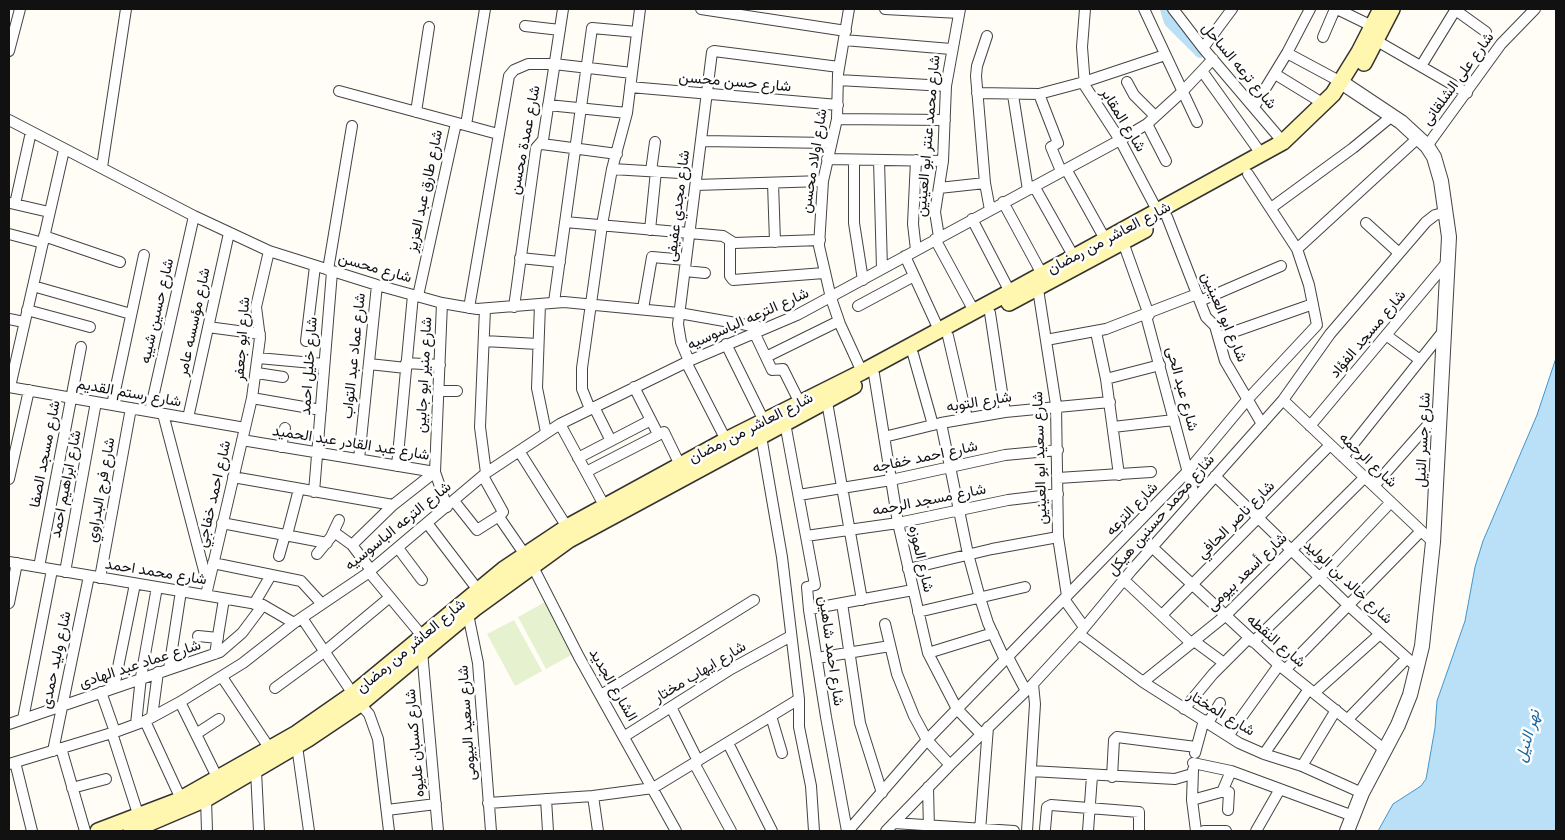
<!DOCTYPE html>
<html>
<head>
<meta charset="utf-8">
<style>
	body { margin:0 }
	#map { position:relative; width:1565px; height:840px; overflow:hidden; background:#fffdf5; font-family:"Roboto Serif",serif }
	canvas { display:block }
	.frame { position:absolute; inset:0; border:10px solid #111; pointer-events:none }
</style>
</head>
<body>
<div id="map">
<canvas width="1565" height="840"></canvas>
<div class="frame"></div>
</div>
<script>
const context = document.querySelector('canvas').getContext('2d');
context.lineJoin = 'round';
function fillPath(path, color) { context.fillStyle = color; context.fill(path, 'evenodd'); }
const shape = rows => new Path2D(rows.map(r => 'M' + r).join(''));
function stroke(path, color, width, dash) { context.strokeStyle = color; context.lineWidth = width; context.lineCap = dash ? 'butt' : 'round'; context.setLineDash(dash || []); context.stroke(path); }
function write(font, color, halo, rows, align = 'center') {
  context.font = font + ' "Roboto Serif",Vazirmatn,serif'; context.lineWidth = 5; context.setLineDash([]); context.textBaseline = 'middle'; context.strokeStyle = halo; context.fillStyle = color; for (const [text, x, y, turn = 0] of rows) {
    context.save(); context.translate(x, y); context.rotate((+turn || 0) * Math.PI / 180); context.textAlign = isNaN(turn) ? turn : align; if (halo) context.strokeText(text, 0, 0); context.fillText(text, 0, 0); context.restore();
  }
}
const pitch = shape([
	[545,602,573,654,546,669,518,617],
	[514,620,542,671,515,686,487,634]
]);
const water = shape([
	[1556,358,1556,831,1378,831,1393,804,1421,786,1426,779,1435,728,1437,701,1465,621,1475,567,1483,541,1537,415,1556,358]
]);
const canal = shape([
	[1165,9,1169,22,1200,53]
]);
const minor = shape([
	[701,9,846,31],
	[849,9,838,74,837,119,823,181,819,246,831,298,840,324,862,372],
	[885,9,959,13],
	[1085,9,1082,47,1085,86,1120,140,1158,212],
	[1144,9,1197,122],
	[1173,9,1203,48,1283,142],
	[1337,9,1372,26],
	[1454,9,1486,32],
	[525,26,560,30],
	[987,36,977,66,976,76,985,183,990,210],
	[1323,37,1335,9],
	[844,40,951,49],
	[1377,41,1467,93],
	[1203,48,1232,9],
	[9,51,20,9],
	[1287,53,1341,82],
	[1421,66,1456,9],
	[1202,71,1262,155],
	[1275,74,1324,104],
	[838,80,946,86],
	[1127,82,1134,95,1155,116],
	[630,87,838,105],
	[339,91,498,134],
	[977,93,1039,94,1084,82,1165,55],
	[1039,94,1058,143,1051,147,1061,171],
	[1013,95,1028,190],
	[548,105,627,113],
	[1254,107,1287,53,1310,9],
	[416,112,429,27],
	[837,119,945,120],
	[9,120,194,216,269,251,377,285,442,303,477,309,564,302,679,313,764,328],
	[1147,124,1166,161],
	[466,125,485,9],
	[701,141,830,143],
	[542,144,617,154],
	[1427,146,1501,44,1535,9],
	[827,159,943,161],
	[854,160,854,223,863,280],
	[879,160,882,269],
	[916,160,913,224,916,250],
	[102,167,126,9],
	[612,169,697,174],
	[1066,169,1105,239],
	[651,171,655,142],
	[773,183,775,242],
	[696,185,823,181],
	[1034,186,1074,257],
	[939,188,985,183],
	[1003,202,1042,274],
	[10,203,49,212],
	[15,204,31,132],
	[1271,208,1353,148,1392,116],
	[1167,217,1206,317,1215,326,1225,361,1262,424],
	[972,219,1010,292],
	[565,222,723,236,734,243,820,240],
	[1366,223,1399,253],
	[650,230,656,171],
	[9,234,43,243],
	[44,236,120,262],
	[939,237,935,212,943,161,946,86,960,9],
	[935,239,974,311],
	[730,242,730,276,733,280,824,273],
	[1123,242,1149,315],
	[1297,249,1419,137],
	[905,256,939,330],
	[520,258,560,262],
	[328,270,352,126],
	[685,271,705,273],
	[33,286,131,314],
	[1038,289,1056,405,1058,537,1067,596],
	[418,296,456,123],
	[1200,301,1281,266],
	[554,302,592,28,637,32],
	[442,303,435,472,447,507],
	[540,304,537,388,546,432],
	[858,306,914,276],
	[514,307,536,148,543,140,563,9],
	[469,308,509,76,514,70,528,64,554,64,632,73],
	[485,309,480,427,486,473],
	[643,309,652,257,686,260],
	[27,310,90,327],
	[990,313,1005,412],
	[1146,316,1195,499],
	[9,319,24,322],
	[208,327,260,334],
	[754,332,772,370,783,369,800,403],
	[1096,332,1106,379,1119,475],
	[1386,335,1420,360],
	[948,336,967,418],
	[1219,337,1313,304],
	[1046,340,1106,329,1197,294],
	[306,341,315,266],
	[484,341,538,344],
	[726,344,764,421],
	[913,354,933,425],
	[766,357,839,321],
	[258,358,324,364],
	[689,361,681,342,678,324,712,52,714,51,839,67],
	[686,362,726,440],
	[406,363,440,365],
	[369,364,406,368],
	[257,373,283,377],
	[874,374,898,523,928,653,957,709,981,734],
	[1106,379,1160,365],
	[9,387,245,428],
	[10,387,64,150],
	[634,387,658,434],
	[439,391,457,391],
	[252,398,321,410],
	[1283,400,1433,542],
	[827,402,862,600],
	[112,405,144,255],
	[594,407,611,441],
	[590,409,582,389,582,368,602,225,612,169,627,113,640,9],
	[150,411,194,216],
	[163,414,207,582],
	[188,418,229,233],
	[785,423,815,585,807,587,809,610,826,717,847,831],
	[941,423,968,554,980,598,988,623,1005,660],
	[560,424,605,507],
	[1310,426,1448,261],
	[1113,427,1174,420],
	[761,436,782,557,799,699,799,727,811,786,814,831],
	[884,437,941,423,1005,412,1110,402],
	[242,440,435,472,393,505,352,545],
	[281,447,285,428],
	[519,451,567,527],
	[1343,457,1445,329],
	[578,458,651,420],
	[359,459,377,285],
	[397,466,413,295],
	[586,472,664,432,680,465],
	[483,476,503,512,499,517,532,565,579,657,676,831],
	[1215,476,1348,605,1418,668],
	[233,477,393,505],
	[1058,478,1151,472],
	[9,479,29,390],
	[1374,486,1441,410],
	[314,492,332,272],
	[799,495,891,480,1005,455,1058,450],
	[454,501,477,530,499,516],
	[222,523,327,543],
	[427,523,478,590],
	[334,532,352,545,371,570],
	[287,535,299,489],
	[806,536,898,523,1008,500,1058,494],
	[1152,547,1279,665,1385,750],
	[398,548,422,580],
	[317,554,331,537,339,520],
	[279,556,285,535],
	[9,562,263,605,294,623],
	[213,563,301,581,322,604],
	[39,567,81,347],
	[908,569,992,549,1058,537],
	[65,572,96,402],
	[369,572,423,637],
	[100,578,131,408],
	[1124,580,1191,643],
	[206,595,252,398,260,338,256,307,269,251],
	[1064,599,1084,627],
	[9,603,17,563],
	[842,603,860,723,882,793],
	[254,604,271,575],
	[810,609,913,590],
	[918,612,1025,587],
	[468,614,478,663,491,831],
	[1162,615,1330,445],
	[302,618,353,694],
	[885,624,897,674,914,716,927,740,950,765],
	[1079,634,1143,682,1239,743,1264,754,1302,766,1362,793],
	[198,636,218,638],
	[1194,641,1224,663],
	[1253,642,1320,577,1391,502],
	[422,651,438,831],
	[928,653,993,633],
	[215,654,224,599],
	[1008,657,1026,691],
	[817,658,890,646],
	[169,669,181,591],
	[1285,670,1421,531],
	[222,677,270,749],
	[1143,682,1225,616,1365,477],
	[114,687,135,584],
	[275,688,324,652,390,597],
	[101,692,115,732],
	[1314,693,1380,634],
	[601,695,754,600],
	[180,702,218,779],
	[360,704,369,714,378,739,389,831],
	[671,707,698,761],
	[1184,709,1213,674,1249,638],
	[771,716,782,753],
	[152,717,158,672],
	[23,719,52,570],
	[1347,720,1407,658],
	[145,721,181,799],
	[1208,723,1220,703],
	[9,724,220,652,242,633,263,605],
	[136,724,141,677,157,587],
	[112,733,139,817],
	[196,734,219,719],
	[625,736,731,669,791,636],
	[1228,736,1279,665],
	[728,743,772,831],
	[297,746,309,831],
	[61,748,85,831],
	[53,751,89,576],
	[1195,753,1204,720],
	[1264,754,1309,689],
	[15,762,32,831],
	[694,763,731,831],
	[1193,763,1231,771,1353,816],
	[9,764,115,732,145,721,180,702,243,663,294,623,365,575,486,473,560,424,689,361,797,315,1120,140,1147,124,1182,92,1213,59],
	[1302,766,1336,710],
	[1193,770,1192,800,1196,831],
	[256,771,259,831],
	[1031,771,1175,779,1192,774],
	[1112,777,1114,740,1117,737,1196,747],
	[928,787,929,830],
	[72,788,106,779],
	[1222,792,1231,771],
	[593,796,598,831],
	[206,799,207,831],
	[546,799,548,831],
	[1192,800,1221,792,1229,792,1228,810],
	[488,803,593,796,653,788,799,699],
	[387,810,436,804],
	[894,823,1014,831],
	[1045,829,1047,807,1051,805,1139,812,1139,831],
	[848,831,927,740,1188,471,1247,400,1317,325,1309,285,1297,249,1248,174],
	[886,831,950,765,1033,684,1079,634,1131,571,1283,400,1330,334,1426,222,1435,215,1447,212],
	[980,831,988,727],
	[1027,831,1035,704,1033,684],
	[1088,831,1092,776],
	[1204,831,1226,831],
	[1256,831,1280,789]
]);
const tertiary = shape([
	[1341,82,1401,122,1427,146,1434,157,1441,181,1449,237,1433,542,1422,646,1410,695,1398,725,1362,793,1347,831]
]);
const secondary = shape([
	[1364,63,1392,9],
	[1009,303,1145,230],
	[98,831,177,801,297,733,353,694,504,569,567,527,726,440,862,372,1010,292,1283,142,1333,94,1359,52,1381,9],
	[131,831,206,799,308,739,360,704,474,609,569,540,854,386]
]);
const streetNames = [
	["شارع ترعه الساحل",1239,66,50],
	["شارع على الشلقانى",1458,79,-54],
	["شارع حسن محسن",735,82,5],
	["شارع المقابر",1123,120,58],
	["شارع محمد عنتر ابو العينين",928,136,-85],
	["شارع عمدة محسن",525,140,-79],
	["شارع اولاد محسن",814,161,-81],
	["شارع طارق عبد العزيز",425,191,-78],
	["شارع مجدي عفيفى",678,206,-83],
	["شارع العاشر من رمضان",1109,238,-28],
	["شارع محسن",375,268,16],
	["شارع حسين شيبه",157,311,-77],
	["شارع ابو العينين",1224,317,67],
	["شارع الترعه الباسوسيه",748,319,-24],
	["شارع مؤسسه عامر",194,322,-78],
	["شارع مسجد الفؤاد",1368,334,-50],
	["شارع ابو جعفر",242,339,-86],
	["شارع عماد عبد التواب",354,356,-84],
	["شارع خليل احمد",309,366,-86],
	["شارع منير ابو جابين",424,375,-87],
	["شارع عبد الحى",1182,389,75],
	["شارع رستم القديم",129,393,10],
	["شارع التوبه",979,402,-9],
	["شارع العاشر من رمضان",751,428,-27],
	["شارع جسر النيل",1423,440,-87],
	["شارع عبد القادر عبد الحميد",351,443,9],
	["شارع مسجد الصفا",45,454,-79],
	["شارع احمد خفاجه",925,457,-12],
	["شارع سعيد ابو العينين",1040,458,-92],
	["شارع الرحمه",1368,460,43],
	["شارع ابراهيم احمد",66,484,-79],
	["شارع فرج البدراوي",101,490,-80],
	["شارع احمد خفاجي",214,494,-77],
	["شارع مسجد الرحمه",929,500,-11],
	["شارع الترعه",1132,509,-46],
	["شارع محمد حسنين هيكل",1161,515,-49],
	["شارع ناصر الحافي",1236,520,-45],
	["شارع الترعه الباسوسيه",398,526,-39],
	["شارع الموزه",921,559,77],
	["شارع محمد احمد",156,572,9],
	["شارع أسعد بيومى",1247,572,-44],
	["شارع خالد بن الوليد",1348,582,43],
	["شارع النقطه",1276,641,41],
	["شارع العاشر من رمضان",411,646,-40],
	["شارع احمد شاهين",831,651,82],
	["شارع وليد حمدى",56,660,-78],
	["شارع عماد عبد الهادى",140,664,-18],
	["شارع ايهاب مختار",700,672,-31],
	["الشارع الجديد",613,685,60],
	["شارع المختار",1221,713,31],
	["شارع سعيد البيومى",467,723,-94],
	["شارع كسبان عليوه",415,743,-95]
];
const waterNames = [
	["نهر النيل",1528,736,-74]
];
fillPath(pitch, '#e6f2cf');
fillPath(water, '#b9e0f7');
stroke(water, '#3f96cf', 1);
stroke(canal, '#b9e0f7', 10);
stroke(minor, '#444', 12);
stroke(tertiary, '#444', 16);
stroke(secondary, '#333', 18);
stroke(minor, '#fff', 10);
stroke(tertiary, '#fff', 14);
stroke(secondary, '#fff6b0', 15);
write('15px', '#111', '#fff', streetNames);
write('italic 16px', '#1768a6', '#fff', waterNames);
</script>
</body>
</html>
